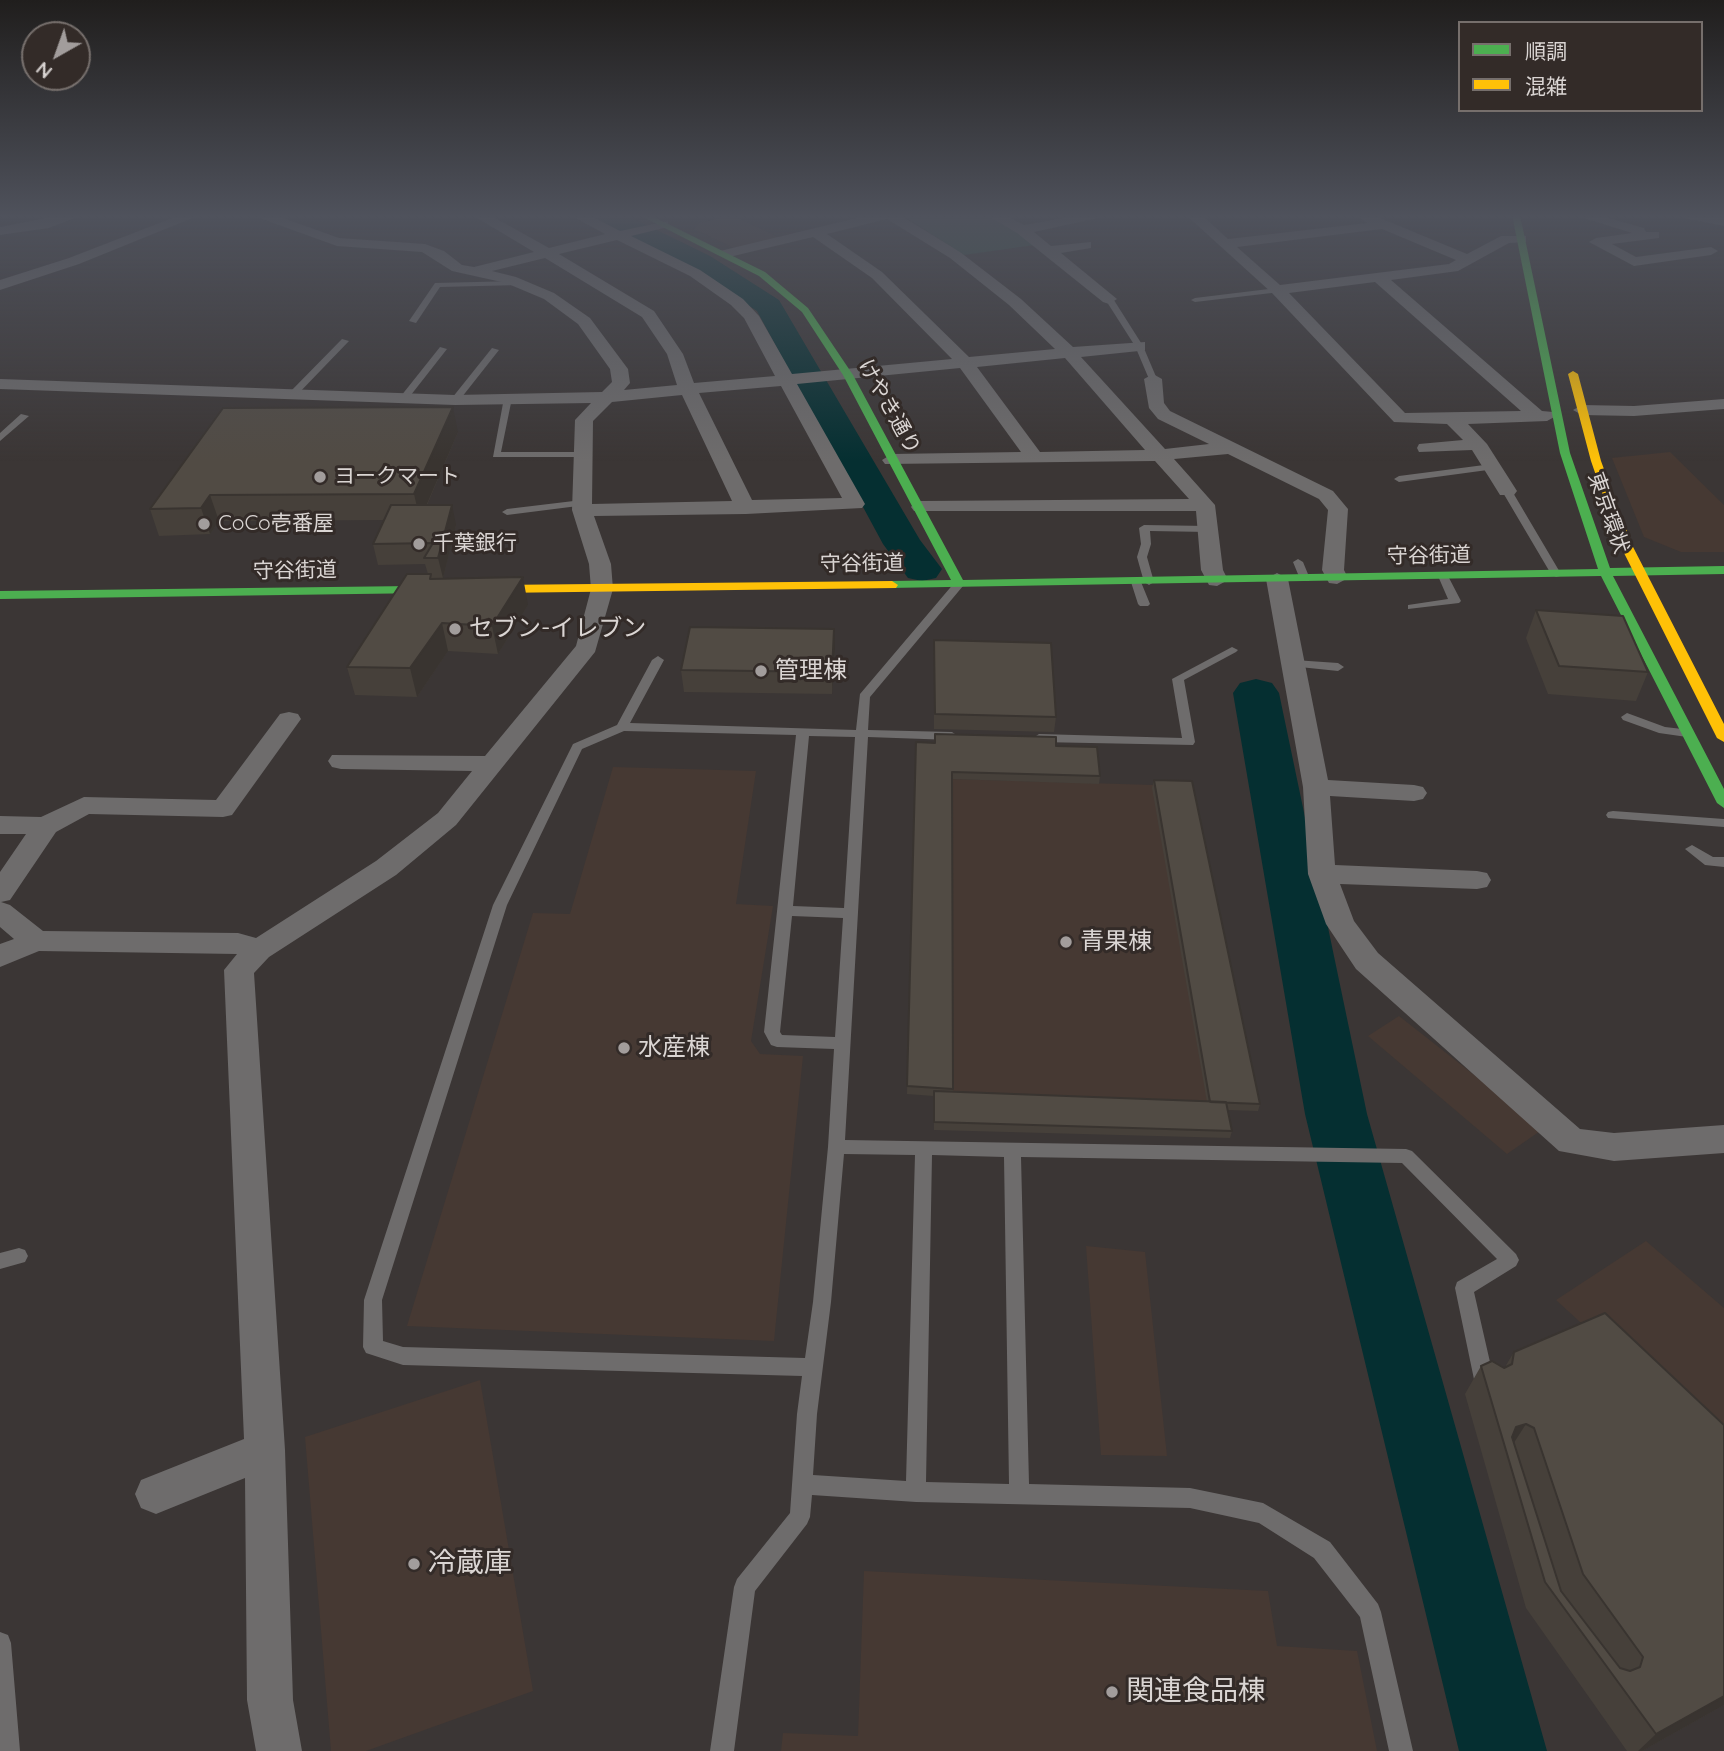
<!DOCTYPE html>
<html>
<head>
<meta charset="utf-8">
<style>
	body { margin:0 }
	#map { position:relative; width:1724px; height:1751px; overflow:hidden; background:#3b3635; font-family:Quicksand,"Noto Sans JP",sans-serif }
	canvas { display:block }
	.legend { position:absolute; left:1458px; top:21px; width:245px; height:91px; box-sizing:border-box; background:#332b28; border:2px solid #766f6c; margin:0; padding:9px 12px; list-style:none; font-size:21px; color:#dad5d3 }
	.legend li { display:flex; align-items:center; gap:14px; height:35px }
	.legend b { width:35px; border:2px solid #766f6c }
	.north { position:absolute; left:21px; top:21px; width:70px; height:70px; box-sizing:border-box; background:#332b28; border:2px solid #766f6c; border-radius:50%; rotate:220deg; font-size:19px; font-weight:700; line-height:28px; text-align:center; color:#dad5d3 }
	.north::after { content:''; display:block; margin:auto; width:24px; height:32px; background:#a29d9c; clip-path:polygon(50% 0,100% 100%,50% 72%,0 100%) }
</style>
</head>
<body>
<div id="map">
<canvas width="1724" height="1751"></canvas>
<ul class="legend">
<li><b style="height:9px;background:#4caf50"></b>順調</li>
<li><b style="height:9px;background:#ffc107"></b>混雑</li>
</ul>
<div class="north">N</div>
</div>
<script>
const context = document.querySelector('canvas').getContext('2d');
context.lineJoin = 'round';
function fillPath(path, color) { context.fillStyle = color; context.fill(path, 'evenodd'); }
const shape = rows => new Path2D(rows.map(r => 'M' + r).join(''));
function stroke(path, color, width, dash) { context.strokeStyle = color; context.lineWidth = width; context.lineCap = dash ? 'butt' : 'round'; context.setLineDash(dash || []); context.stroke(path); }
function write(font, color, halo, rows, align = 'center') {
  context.font = font + ' Quicksand,"Noto Sans JP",sans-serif'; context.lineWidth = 6; context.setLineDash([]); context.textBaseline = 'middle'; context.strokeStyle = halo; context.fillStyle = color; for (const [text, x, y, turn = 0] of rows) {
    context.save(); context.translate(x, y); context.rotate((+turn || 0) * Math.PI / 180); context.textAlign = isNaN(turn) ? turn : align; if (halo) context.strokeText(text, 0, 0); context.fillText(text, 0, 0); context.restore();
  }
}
const built = shape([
	[732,215,780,238,736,249,694,229,700,223],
	[1670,452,1724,505,1724,552,1681,552,1644,537,1612,458],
	[613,767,756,771,736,904,773,906,751,1041,760,1054,803,1056,774,1341,407,1326,533,913,570,914],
	[952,779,1154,785,1209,1109,952,1100],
	[1399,1016,1543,1129,1507,1154,1368,1036],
	[1646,1241,1724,1308,1724,1428,1709,1440,1556,1300],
	[1086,1246,1145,1252,1167,1456,1101,1455],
	[480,1380,533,1691,366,1751,331,1751,305,1437],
	[864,1571,1268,1591,1277,1646,1357,1651,1377,1751,781,1751,783,1733,858,1736]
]);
const green = shape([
	[902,215,988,215,1021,233,1035,245,964,255]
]);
const river = shape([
	[592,215,626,215,710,256,779,300,920,540,942,569,936,578,922,581,908,578,883,544,757,311,690,268,596,220,592,215],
	[1256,679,1272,683,1279,693,1367,1114,1547,1751,1459,1751,1305,1114,1233,693,1240,683,1256,679]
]);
const lane = shape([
	[517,281,520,281,520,285,440,287,416,323,409,321,435,283,517,281],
	[1277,288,1280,288,1280,292,1195,302,1191,300,1195,298,1277,288],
	[1106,297,1112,297,1143,346,1157,379,1156,381,1149,379,1135,346,1105,299,1106,297],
	[342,339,349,341,296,396,290,396,290,392,342,339],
	[440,347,447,349,407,400,401,400,401,396,440,347],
	[492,348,499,350,458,402,452,402,452,398,492,348],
	[508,395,512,398,501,452,583,452,586,453,586,457,493,457,504,398,508,395],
	[21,414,29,416,0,441,0,433,21,414],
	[1492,464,1497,467,1495,469,1399,482,1394,479,1399,476,1492,464],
	[1507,488,1512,491,1561,574,1560,576,1556,577,1551,574,1502,491,1507,488],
	[582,500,587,503,586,505,507,515,502,512,507,509,582,500],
	[1144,525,1208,526,1213,529,1208,532,1150,531,1151,544,1147,557,1154,582,1149,585,1144,582,1137,557,1141,544,1139,528,1144,525],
	[1298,559,1303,562,1310,579,1309,581,1301,581,1300,579,1293,562,1298,559],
	[1443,573,1448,576,1461,601,1459,603,1408,609,1408,605,1448,599,1438,576,1443,573],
	[1136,579,1141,582,1150,604,1148,606,1140,606,1138,604,1131,582,1136,579],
	[959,581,964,584,963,586,870,697,868,730,952,732,958,736,952,740,868,737,845,1140,1406,1149,1412,1151,1516,1254,1519,1260,1516,1266,1474,1292,1495,1384,1492,1390,1485,1393,1478,1390,1475,1384,1455,1288,1457,1282,1497,1259,1402,1163,1021,1157,1029,1484,1190,1488,1263,1503,1330,1542,1378,1604,1381,1612,1413,1751,1389,1751,1360,1617,1314,1558,1259,1523,1190,1508,916,1502,812,1495,810,1517,807,1524,755,1591,734,1751,710,1751,734,1587,737,1579,790,1513,797,1414,802,1376,403,1365,366,1353,363,1347,364,1300,493,905,573,744,617,725,652,660,658,656,664,660,630,723,856,730,860,694,955,582,959,581],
	[624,731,796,735,764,1032,771,1045,777,1047,834,1049,828,1147,813,1302,805,1358,403,1347,383,1341,382,1300,507,905,582,749,624,731],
	[809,736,855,737,844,908,793,906,809,736],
	[792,916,843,918,835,1037,782,1035,780,1032,792,916],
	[844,1154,915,1155,906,1481,813,1475,817,1414,831,1302,844,1154],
	[932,1155,1004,1157,1009,1484,926,1482,932,1155],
	[1232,647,1238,650,1236,652,1184,680,1195,742,1193,745,1039,742,1033,738,1039,734,1182,738,1172,679,1232,647],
	[1294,660,1338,663,1344,667,1338,671,1290,666,1288,664,1294,660],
	[1627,713,1665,727,1691,730,1693,733,1687,737,1659,733,1623,720,1621,717,1627,713],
	[1613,811,1724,819,1724,827,1608,818,1606,815,1608,812,1613,811],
	[1692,845,1713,857,1724,857,1724,867,1705,865,1685,849,1692,845],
	[19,1248,25,1250,28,1256,25,1262,0,1269,0,1253,19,1248],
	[0,1632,8,1635,11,1643,20,1751,0,1751,0,1632]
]);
const street = shape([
	[61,215,83,215,49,228,0,235,0,227,61,215],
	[180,215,200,215,79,264,0,290,0,280,69,258,180,215],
	[251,215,275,215,339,238,425,244,444,251,462,265,474,267,534,252,472,215,490,215,549,248,605,234,570,215,589,215,620,231,668,221,668,227,631,236,700,270,743,299,759,316,792,374,952,359,872,278,813,237,725,258,718,254,720,251,869,215,900,215,960,252,1021,299,1073,347,1145,342,1145,350,1139,351,1081,357,1165,449,1209,444,1158,419,1149,408,1144,379,1153,374,1162,379,1164,403,1170,411,1333,491,1348,509,1344,570,1348,578,1337,584,1329,583,1322,570,1328,510,1319,499,1228,454,1174,459,1215,505,1223,570,1228,580,1217,586,1209,585,1201,570,1196,511,914,511,911,507,914,503,921,501,1189,499,1155,461,885,464,882,460,892,454,1021,452,960,368,797,384,865,504,862,508,746,514,594,516,611,564,613,589,595,652,456,825,396,875,269,957,254,973,285,1450,293,1700,302,1751,256,1751,247,1700,245,1478,156,1514,141,1508,135,1494,141,1480,244,1439,224,970,237,954,39,951,0,967,0,944,14,939,0,927,0,872,26,834,0,834,0,816,41,817,84,797,216,800,280,714,289,712,298,714,301,719,232,815,223,817,89,814,56,832,10,900,1,902,10,905,43,931,238,933,256,938,376,861,438,813,472,771,341,769,332,767,328,761,332,755,485,756,576,646,591,589,589,564,572,510,575,420,591,403,455,405,0,389,0,379,455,395,602,392,612,382,610,369,578,324,544,299,506,283,452,271,422,252,337,246,251,215],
	[887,219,950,258,1009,305,1055,349,969,357,882,272,827,234,887,219],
	[617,240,690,276,731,305,744,318,775,376,694,383,683,354,654,311,559,254,617,240],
	[545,258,642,317,667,354,677,385,624,390,630,383,628,369,590,318,554,293,516,277,492,271,545,258],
	[1065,358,1145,450,1040,452,977,367,1065,358],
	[781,386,842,498,752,500,699,393,781,386],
	[682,395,732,501,592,504,593,421,612,402,682,395],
	[987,215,1005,215,1024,225,1080,215,1112,215,1034,232,1051,246,1091,242,1091,248,1061,253,1117,299,1109,304,1103,302,1017,233,987,215],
	[1186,215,1202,215,1228,239,1367,223,1360,218,1362,215,1373,215,1467,254,1501,236,1526,236,1526,242,1509,243,1458,271,1391,280,1542,411,1553,412,1556,416,1547,421,1468,424,1487,444,1517,491,1514,495,1500,495,1472,450,1419,452,1417,448,1419,444,1463,440,1447,424,1394,422,1272,293,1186,215],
	[1382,229,1456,260,1449,264,1280,285,1237,247,1382,229],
	[1375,282,1521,411,1405,413,1289,293,1375,282],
	[1574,215,1598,215,1644,228,1646,232,1659,232,1659,238,1612,244,1636,257,1711,247,1718,251,1711,255,1634,266,1589,242,1596,238,1632,233,1574,215],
	[1681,215,1724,218,1724,226,1683,218,1681,215],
	[1724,399,1724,409,1634,416,1582,415,1573,410,1582,405,1634,406,1724,399],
	[1277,573,1288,579,1328,780,1414,785,1423,787,1427,793,1423,799,1414,801,1330,796,1335,865,1477,871,1487,873,1491,880,1487,887,1477,889,1340,884,1354,921,1378,953,1580,1129,1614,1133,1724,1125,1724,1153,1614,1161,1559,1151,1356,969,1326,924,1308,874,1303,787,1266,579,1277,573]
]);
const fast = shape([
	[639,215,650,215,765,272,808,308,853,375,963,580,1598,569,1560,453,1512,215,1520,215,1570,453,1610,568,1724,566,1724,574,1613,576,1724,789,1724,808,1717,803,1601,576,888,588,888,582,892,581,951,580,843,375,802,312,759,276,639,215],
	[495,585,501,589,499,592,0,599,0,591,495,585]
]);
const slow = shape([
	[1573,371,1578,374,1601,461,1632,545,1724,724,1724,742,1717,738,1620,545,1591,461,1568,374,1573,371],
	[892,581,898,585,896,588,495,593,489,589,495,585,892,581]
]);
const wall = shape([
	[458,432,427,505,456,525,443,578,528,605,498,654,448,651,417,697,355,695,347,667,428,574,425,564,378,565,373,544,384,520,219,521,210,534,159,536,150,509],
	[1536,610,1648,672,1636,701,1548,694,1526,638],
	[934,640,1056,717,1054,732,934,729],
	[835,650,832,694,684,692,681,670],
	[916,742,1056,746,1100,776,1099,784,952,779,953,1092,1207,1102,1152,788,1154,780,1260,1104,1258,1111,1228,1110,1232,1131,1230,1138,934,1130,934,1096,907,1094],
	[1514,1352,1724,1705,1642,1751,1627,1751,1526,1608,1465,1394,1481,1366,1504,1368,1505,1367]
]);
const shadedWall = shape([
	[453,407,458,432,420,520,414,494],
	[210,495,219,521,210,534,201,508],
	[452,505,456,525,443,578,438,558],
	[523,577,528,605,498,654,492,626],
	[442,623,448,651,417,697,410,668],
	[834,629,835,650,832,694,832,672],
	[1526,1424,1508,1452,1505,1445,1516,1427],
	[1724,1696,1724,1705,1642,1751,1638,1751,1656,1734]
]);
const building = shape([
	[453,407,414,494,210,495,201,508,150,509,223,408,453,407],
	[391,505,452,505,438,558,424,558,433,543,373,544,391,505],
	[407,574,431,574,430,579,523,577,492,626,442,623,410,668,347,667,407,574],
	[1536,610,1623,616,1648,672,1559,666,1536,610],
	[690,627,834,629,832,672,681,670,690,627],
	[934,640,1051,643,1056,717,935,714,934,640],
	[935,734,1056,737,1056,746,1097,747,1100,776,952,772,953,1089,907,1086,916,742,935,743,935,734],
	[1154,780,1192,781,1260,1104,1210,1102,1154,780],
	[934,1091,1226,1102,1232,1131,934,1122,934,1091],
	[1605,1313,1724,1425,1724,1696,1656,1734,1545,1582,1481,1366,1492,1361,1504,1368,1512,1364,1514,1352,1605,1313],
	[1526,1424,1534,1428,1583,1574,1643,1657,1640,1667,1630,1671,1620,1668,1561,1591,1512,1437,1516,1427,1526,1424]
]);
const markers = [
	[320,477,7,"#a29d9c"],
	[204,524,7,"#a29d9c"],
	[419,544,7,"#a29d9c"],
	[455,629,7,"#a29d9c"],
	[761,671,7,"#a29d9c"],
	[1066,942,7,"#a29d9c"],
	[624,1048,7,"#a29d9c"],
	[414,1564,7,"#a29d9c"],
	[1112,1692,7,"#a29d9c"]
];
const farStreetnames = [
	["けやき通り",889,407,61],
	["東京環状",1608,513,71],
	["守谷街道",1429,556,-1],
	["守谷街道",862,564,-1],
	["守谷街道",295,571,-1]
];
const farPoinames = [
	["ヨークマート",334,477],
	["CoCo壱番屋",218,524],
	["千葉銀行",433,544]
];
const poiNames = [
	["セブン-イレブン",469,629],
	["管理棟",775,671],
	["青果棟",1080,942],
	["水産棟",638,1048]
];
const nearPoinames = [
	["冷蔵庫",428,1564],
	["関連食品棟",1126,1692]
];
fillPath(built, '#463933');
fillPath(green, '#345345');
fillPath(river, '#052f31');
fillPath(lane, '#6e6c6c');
fillPath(street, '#6e6c6c');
fillPath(fast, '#4caf50');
fillPath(slow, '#ffc107');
fillPath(wall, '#46403a');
fillPath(shadedWall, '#393430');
fillPath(building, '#514b44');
stroke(building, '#393430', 2);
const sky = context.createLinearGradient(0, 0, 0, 461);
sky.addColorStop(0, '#201e1d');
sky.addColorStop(0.47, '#4f525c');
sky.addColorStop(1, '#4f525c00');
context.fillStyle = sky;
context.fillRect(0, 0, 1724, 461);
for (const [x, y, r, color] of markers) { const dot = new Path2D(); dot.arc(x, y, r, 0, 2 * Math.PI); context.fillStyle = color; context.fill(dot); stroke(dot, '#332b28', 2.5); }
write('21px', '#dad5d3', '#332b28', farStreetnames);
write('21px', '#dad5d3', '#332b28', farPoinames, 'left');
write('24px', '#dad5d3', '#332b28', poiNames, 'left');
write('28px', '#dad5d3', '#332b28', nearPoinames, 'left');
</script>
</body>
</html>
